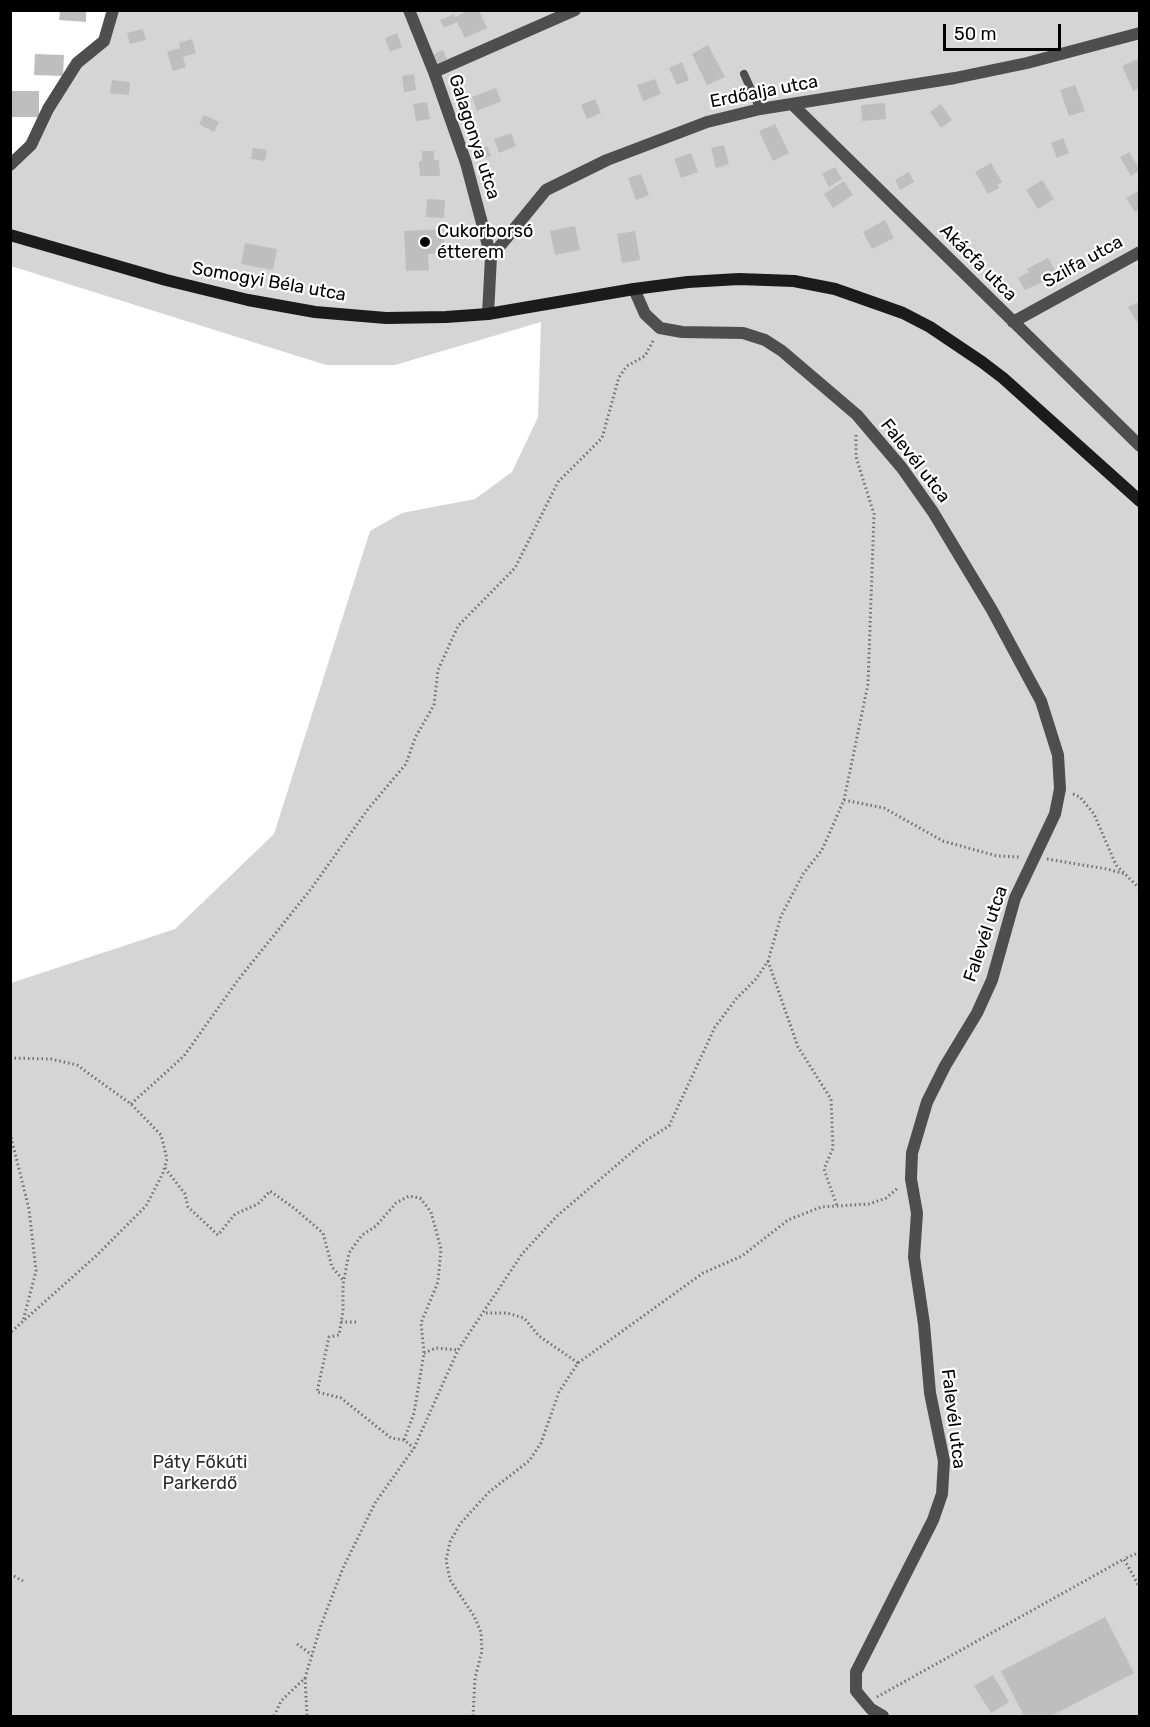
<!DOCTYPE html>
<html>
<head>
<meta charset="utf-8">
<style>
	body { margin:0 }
	#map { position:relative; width:1150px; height:1727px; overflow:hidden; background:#fff; font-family:Rubik,sans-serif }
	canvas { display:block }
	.frame { position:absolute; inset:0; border:12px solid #000; pointer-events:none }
	.scale { position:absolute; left:943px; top:24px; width:118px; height:27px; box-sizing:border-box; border:3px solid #000; border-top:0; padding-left:8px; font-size:18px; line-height:21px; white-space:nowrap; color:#000; -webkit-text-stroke:4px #fff; paint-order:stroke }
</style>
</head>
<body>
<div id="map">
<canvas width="1150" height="1727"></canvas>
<div class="frame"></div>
<div class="scale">50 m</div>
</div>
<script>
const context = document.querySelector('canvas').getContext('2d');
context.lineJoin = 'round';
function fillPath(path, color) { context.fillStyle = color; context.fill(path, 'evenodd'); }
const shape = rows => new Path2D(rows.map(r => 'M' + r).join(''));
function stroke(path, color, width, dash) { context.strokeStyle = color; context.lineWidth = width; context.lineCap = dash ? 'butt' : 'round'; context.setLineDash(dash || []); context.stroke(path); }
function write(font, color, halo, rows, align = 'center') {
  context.font = font + ' Rubik,sans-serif'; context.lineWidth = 4.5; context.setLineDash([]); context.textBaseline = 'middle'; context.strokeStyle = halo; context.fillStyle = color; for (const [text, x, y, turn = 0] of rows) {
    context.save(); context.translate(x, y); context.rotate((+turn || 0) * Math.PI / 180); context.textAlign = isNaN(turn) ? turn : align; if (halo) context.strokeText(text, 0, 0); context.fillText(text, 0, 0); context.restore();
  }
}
const green = shape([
	[113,11,1139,11,1139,1716,11,1716,11,983,175,929,274,834,370,531,402,513,475,499,512,472,538,417,541,322,395,365,326,365,11,266,11,165,31,145,77,63,104,41]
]);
const building = shape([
	[60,10,86,10,86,22,59,20],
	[469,10,479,10,487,28,465,38,457,22,444,28,440,20,454,14,455,17],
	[143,29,146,40,130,44,127,33],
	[397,33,402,47,390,52,385,38],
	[192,39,196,53,183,57,186,67,173,71,167,52,180,48,179,43],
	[708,45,725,77,707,85,692,54],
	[443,50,447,59,436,64,432,55],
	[35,54,64,55,63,76,34,75],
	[1140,58,1140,88,1133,91,1122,66],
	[682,62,689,80,677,85,669,68],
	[414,74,416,90,404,92,402,76],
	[655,79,661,94,643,101,637,85],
	[112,80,130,82,129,95,110,93],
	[1075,85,1085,111,1069,116,1060,90],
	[496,88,501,101,477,111,472,97],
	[10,91,39,91,39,117,10,117],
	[595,99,601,113,587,119,581,105],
	[427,102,430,119,416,121,413,104],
	[885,103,886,119,862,121,861,105],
	[941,104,952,120,941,128,930,112],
	[204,115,219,122,214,132,199,124],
	[775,124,789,153,773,161,759,131],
	[511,133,516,146,499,153,494,139],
	[1063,138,1069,153,1057,158,1051,143],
	[724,145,729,164,716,168,711,148],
	[487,146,491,156,477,161,473,151],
	[253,148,267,150,265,161,251,159],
	[422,151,434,151,434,160,439,160,440,176,420,176,419,161,422,161],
	[1129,152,1140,170,1131,176,1120,157],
	[691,153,698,172,681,178,674,159],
	[991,163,1002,182,997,185,999,188,988,194,975,172],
	[835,167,842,179,829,187,822,174],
	[909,172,914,182,900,190,895,180],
	[641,174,649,195,636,200,628,178],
	[1042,180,1054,199,1038,209,1026,190],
	[844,181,853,195,833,208,824,194],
	[1140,190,1140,209,1135,212,1126,198],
	[427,199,445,200,444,218,426,217],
	[885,220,894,238,872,249,863,232],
	[575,226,580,250,555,255,550,231],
	[444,229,445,253,428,254,429,270,406,271,404,231],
	[635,231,640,260,622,263,617,234],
	[245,243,277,249,273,270,241,264],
	[1048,258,1058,275,1025,290,1018,278,1029,272,1027,269],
	[1140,301,1140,327,1128,307],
	[1105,1617,1134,1673,1051,1716,1024,1716,1001,1671],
	[993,1675,1009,1702,991,1713,974,1686]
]);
const path = shape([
	[1073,794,1080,797,1094,814,1116,865,1140,889],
	[844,800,884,808,943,841,997,856,1020,857],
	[1047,859,1107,869,1125,874],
	[768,961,798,1047,831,1099,833,1148,824,1169,837,1206],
	[10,1058,51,1059,77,1065,131,1104,161,1135,167,1159,163,1173,146,1206,97,1255,10,1333],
	[131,1104,184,1056,238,980,311,889,368,809,406,764,415,738,434,705,438,670,458,626,515,568,558,482,602,438,619,377,627,366,645,356,654,339],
	[10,1133,29,1209,36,1271,23,1321],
	[165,1168,185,1194,188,1207,218,1235,235,1214,258,1204,270,1191,294,1208,323,1233,332,1267,344,1281],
	[486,1313,507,1313,524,1318,539,1336,578,1363],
	[341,1322,356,1322],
	[424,1353,436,1348,458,1350],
	[404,1440,391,1438,341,1398,317,1392,329,1337,339,1335,343,1311,343,1285,349,1253,362,1235,376,1226,396,1203,409,1196,420,1198,431,1212,441,1249,438,1282,421,1323,424,1353,414,1413,404,1440,414,1448],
	[1140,1552,1124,1559,1140,1588],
	[10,1574,23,1581],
	[297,1644,312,1655],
	[305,1678,307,1716],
	[877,1697,1124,1559],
	[274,1716,281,1701,305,1678,321,1625,343,1568,375,1503,414,1448,458,1350,522,1254,557,1216,645,1141,669,1126,715,1027,736,999,756,979,768,961,781,916,803,874,822,850,844,800,868,684,874,514,856,457,856,435],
	[473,1716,475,1678,482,1651,481,1632,474,1616,450,1580,446,1560,450,1542,460,1524,489,1492,529,1461,541,1443,559,1392,578,1363,703,1273,742,1256,788,1220,821,1207,869,1204,886,1198,898,1188]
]);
const lane = shape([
	[744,74,760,109]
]);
const street = shape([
	[409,10,434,72,466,163,491,257],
	[434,72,575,10],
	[792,104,1140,446],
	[10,165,31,145,48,109,77,63,104,41,113,10],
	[634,289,645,314,660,328,682,332,743,333,765,340,782,351,857,415,902,468,933,512,992,610,1041,701,1058,755,1060,789,1055,814,1015,898,992,980,977,1013,945,1066,927,1102,912,1153,911,1179,917,1213,914,1257,924,1324,930,1393,944,1461,942,1494,933,1520,856,1672,856,1691,871,1709,883,1716],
	[488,314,491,257,546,190,607,160,707,122,760,109,955,78,1027,63,1140,33],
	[1013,322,1140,252]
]);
const secondary = shape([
	[10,235,166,280,248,300,315,312,386,318,446,317,488,314,634,289,688,282,739,279,794,281,835,289,903,313,930,327,982,362,1003,378,1140,501]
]);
const markers = [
	[425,242,6,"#000"]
];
const streetNames = [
	["Erdőalja utca",764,92,-11],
	["Galagonya utca",474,137,72],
	["Szilfa utca",1083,262,-29],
	["Akácfa utca",978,263,45],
	["Somogyi Béla utca",269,282,10],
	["Falevél utca",915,461,52],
	["Falevél utca",986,934,-71],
	["Falevél utca",953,1419,83]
];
const poiNames = [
	["Cukorborsó",437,232],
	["étterem",437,253]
];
const parkNames = [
	["Páty Főkúti",200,1463],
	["Parkerdő",200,1484]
];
fillPath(green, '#d5d5d5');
fillPath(building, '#bebebe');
stroke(path, '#707070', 3, [1.5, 3]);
stroke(lane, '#4e4e4e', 8);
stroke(street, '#4e4e4e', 12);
stroke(secondary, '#1b1b1b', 12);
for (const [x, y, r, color] of markers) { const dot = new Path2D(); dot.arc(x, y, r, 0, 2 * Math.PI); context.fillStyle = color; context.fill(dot); stroke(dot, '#fff', 2); }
write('18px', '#000', '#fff', streetNames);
write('18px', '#000', '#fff', poiNames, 'left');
write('18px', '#2c2c2c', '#fff', parkNames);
</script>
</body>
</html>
